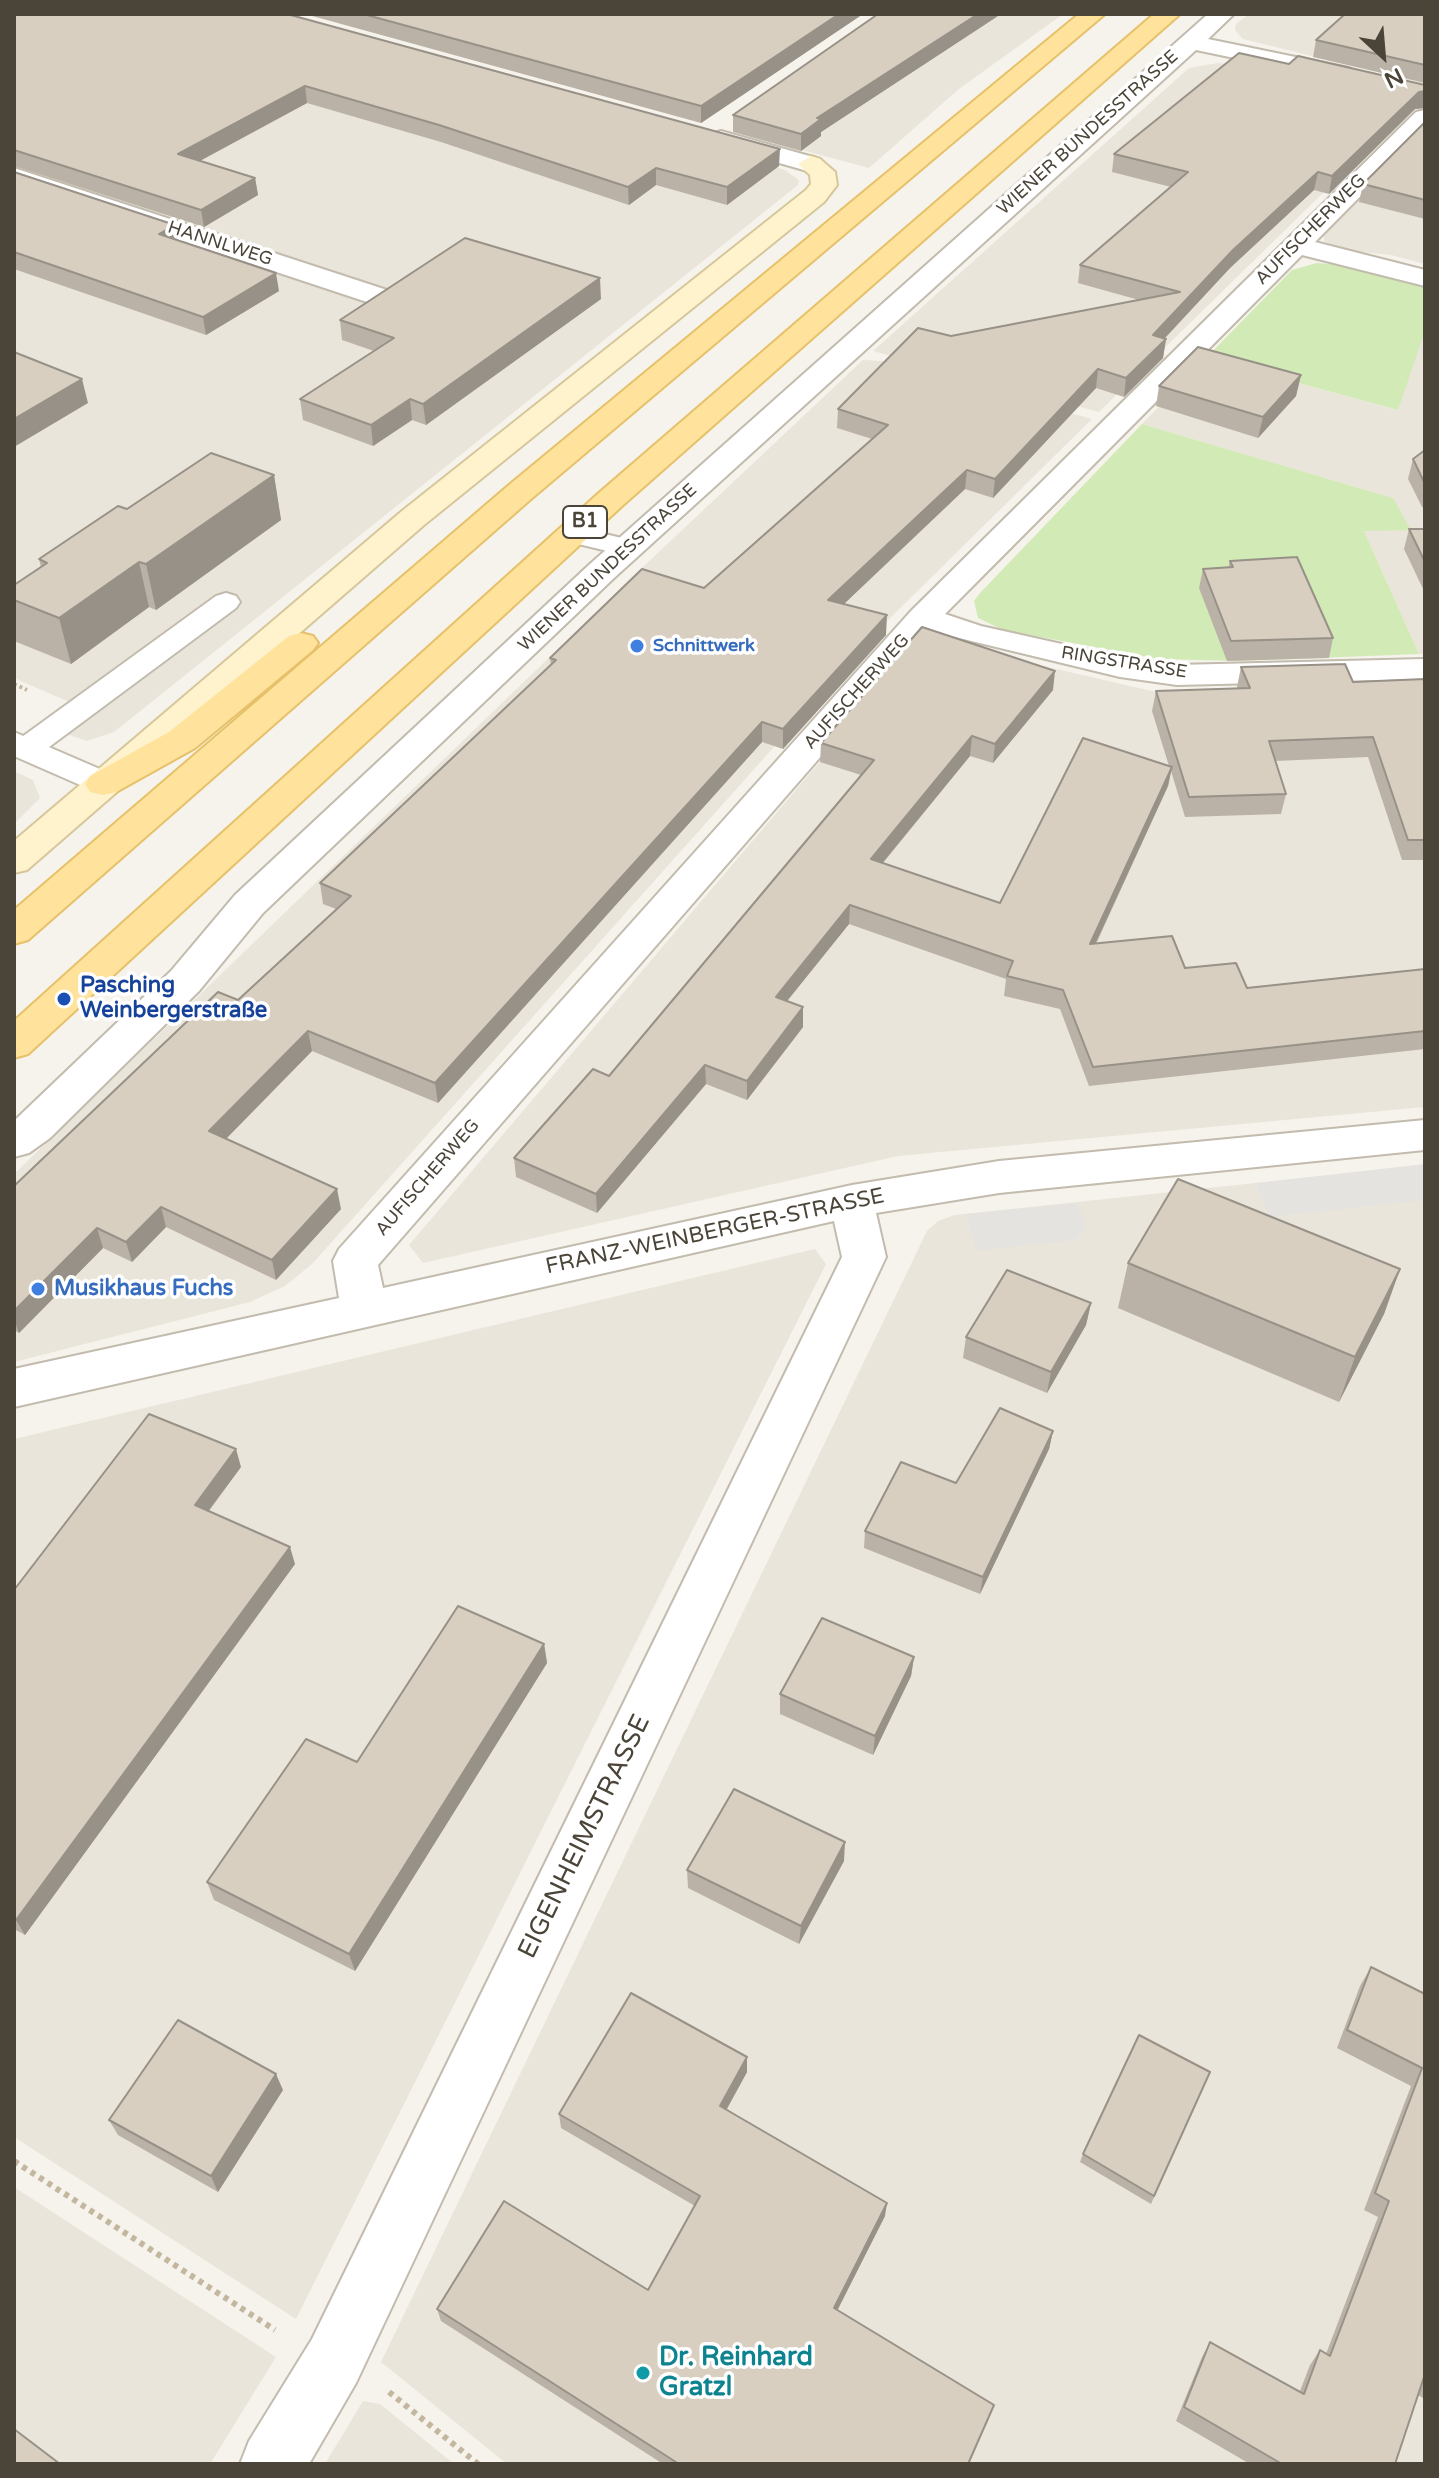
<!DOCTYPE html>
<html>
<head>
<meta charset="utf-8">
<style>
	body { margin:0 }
	#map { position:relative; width:1439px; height:2478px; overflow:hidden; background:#f6f3ec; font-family:"Varela Round",sans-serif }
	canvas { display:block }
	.frame { position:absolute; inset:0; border:16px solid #4b4439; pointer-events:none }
	.north { position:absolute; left:1343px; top:16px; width:80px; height:80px; -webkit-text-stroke:6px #fff; paint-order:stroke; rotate:154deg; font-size:22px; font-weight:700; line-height:32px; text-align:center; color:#4b4439 }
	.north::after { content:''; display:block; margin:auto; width:28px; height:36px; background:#4b4439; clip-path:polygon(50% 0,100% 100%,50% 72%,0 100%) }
</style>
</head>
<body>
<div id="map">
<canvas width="1439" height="2478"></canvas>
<div class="frame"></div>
<div class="north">N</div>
</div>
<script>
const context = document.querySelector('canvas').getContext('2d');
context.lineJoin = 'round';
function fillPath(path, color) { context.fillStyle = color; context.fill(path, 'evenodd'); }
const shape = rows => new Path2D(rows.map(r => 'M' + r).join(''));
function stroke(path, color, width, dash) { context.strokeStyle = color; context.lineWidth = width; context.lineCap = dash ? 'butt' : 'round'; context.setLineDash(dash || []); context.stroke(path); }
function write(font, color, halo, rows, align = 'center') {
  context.font = font + ' "Varela Round",sans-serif'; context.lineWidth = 7; context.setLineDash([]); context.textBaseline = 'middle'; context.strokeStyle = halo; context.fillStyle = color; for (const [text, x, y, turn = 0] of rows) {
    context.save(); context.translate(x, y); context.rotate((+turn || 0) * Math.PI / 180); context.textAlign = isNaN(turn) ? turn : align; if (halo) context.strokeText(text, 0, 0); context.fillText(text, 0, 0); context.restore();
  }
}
const residential = shape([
	[14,14,635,120,785,170,799,180,798,185,114,732,87,741,64,733,90,711,14,678,14,184,395,292,14,167],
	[904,14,1063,14,959,89,869,168,750,136],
	[1249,14,1425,14,1425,84,1243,39,1235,30,1236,24],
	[1218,63,1304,74,1413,105,1099,412,873,351,1189,68],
	[1425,133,1425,264,1391,255,1341,250,1324,241,1324,235],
	[1425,331,1425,653,1419,654,1364,531,1393,498,1142,424,1206,358,1397,410],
	[863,360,882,361,1092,419,882,626,312,1264,285,1286,250,1302,14,1362,14,1174,645,565],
	[974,650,1156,692,1425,683,1425,1107,898,1156,423,1263,409,1245,897,671],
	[14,771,33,780,40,798,14,824],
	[1425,1165,1425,2464,507,2464,381,2362,927,1231,938,1221,955,1215],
	[815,1249,826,1264,296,2319,14,2137,14,1439],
	[14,2187,276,2357,210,2464,14,2464],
	[363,2401,380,2404,454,2464,325,2464]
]);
const green = shape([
	[1317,263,1341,265,1425,288,1425,331,1398,410,1206,358,1292,270],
	[1142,424,1393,498,1411,530,1364,531,1419,654,1240,661,1159,659,1003,630,978,618,974,601,980,593]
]);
const parking = shape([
	[1425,1164,1425,1200,1269,1217,1256,1183],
	[1078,1203,1086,1227,1075,1240,976,1251,966,1214]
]);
const pathFar1 = shape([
	[14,684,27,690]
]);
const path = shape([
	[14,2161,275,2330],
	[389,2392,478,2464]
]);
const lane = shape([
	[572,526,638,542,642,548,638,554,628,556,562,540,558,534,562,528,572,526],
	[226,593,236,596,240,602,236,608,37,756,15,756,15,742,216,596,226,593]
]);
const street = shape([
	[1208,14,1234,14,1208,39,1349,68,1361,75,1349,82,1196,50,614,578,263,913,199,991,50,1138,29,1153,14,1157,14,1121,171,971,235,895,590,564,1208,14],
	[1425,110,1425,131,1315,242,1425,270,1425,286,1302,255,945,614,981,626,1120,657,1177,665,1425,659,1425,679,1177,685,1120,677,930,631,378,1265,383,1288,852,1185,999,1161,1425,1120,1425,1150,999,1193,876,1213,886,1257,356,2383,309,2464,240,2464,249,2441,312,2339,842,1257,834,1221,14,1407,14,1369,339,1298,333,1261,339,1249,911,611,1416,112,1425,110],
	[721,131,820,159,824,164,811,172,712,144,708,139,712,134,721,131],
	[14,168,390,291,394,297,390,303,380,305,370,303,14,185,14,168],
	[14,732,116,776,121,784,116,792,103,795,14,756,14,732]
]);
const secondary = shape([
	[811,156,820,159,835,172,837,185,824,202,424,525,27,870,14,873,14,841,402,511,806,190,811,184,810,175,798,164,811,156]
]);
const primary = shape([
	[1079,14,1105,14,531,499,28,940,14,944,14,910,509,485,1079,14],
	[1154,14,1180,14,622,506,28,1054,14,1058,14,1021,600,492,1154,14],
	[301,633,313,636,318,643,313,650,195,748,116,792,103,795,90,792,85,784,90,776,169,732,289,636,301,633]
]);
const wall = shape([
	[14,14,779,166,727,205,656,185,629,205,441,142,307,103,200,161,255,178,258,195,204,227,14,166],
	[305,14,863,14,701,123],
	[878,14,1001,14,821,132,821,136,801,151,733,132,733,115],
	[1425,14,1425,83,1313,57,1316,40],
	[1289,64,1425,85,1425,108,1415,109,1329,194,1314,190,1230,268,1164,339,1166,339,1163,358,1124,397,1096,388,993,498,965,489,844,604,886,635,783,749,762,742,438,1103,312,1051,226,1139,341,1209,276,1280,166,1227,132,1262,103,1248,19,1333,14,1330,14,1186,238,1000,336,909,323,904,320,883,551,666,550,658,704,588,872,439,837,428,838,409,951,336,1139,300,1078,283,1080,265,1171,187,1112,172,1114,154],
	[1425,122,1425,219,1359,202,1363,184],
	[14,172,175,225,178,240,279,291,206,335,14,269],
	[601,299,426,425,412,420,373,446,303,420,300,399,374,351,342,340,340,320],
	[1301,375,1296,396,1258,438,1156,406,1159,386],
	[1425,450,1425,508,1422,507,1408,479,1413,459],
	[274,475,281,520,156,610,149,607,71,664,14,641,14,585,41,567,39,559,127,509],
	[1409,529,1425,529,1425,593,1404,549],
	[1230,561,1333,638,1329,658,1227,661,1199,588,1203,569,1228,568],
	[1241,667,1353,682,1425,679,1425,860,1402,860,1368,757,1275,761,1286,794,1281,814,1185,817,1171,771,1168,786,1096,944,1185,968,1247,988,1425,969,1425,1049,1089,1086,1060,1009,1004,996,1006,979,849,924,787,1001,803,1027,747,1100,706,1084,597,1213,516,1177,514,1158,609,1076,861,775,820,762,821,743,1053,690,993,763,970,756,883,863,1000,903,1169,766,1152,711,1156,691,1238,689,1237,687],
	[1128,1263,1400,1269,1384,1314,1339,1402,1118,1308],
	[1091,1303,1086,1325,1047,1393,963,1358,966,1337],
	[1053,1431,1049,1449,980,1594,864,1548,865,1531],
	[241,1467,209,1511,295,1564,25,1935,14,1929,14,1590],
	[544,1644,547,1663,355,1971,214,1900,207,1882],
	[914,1657,911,1676,873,1755,780,1714,780,1694],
	[844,1861,799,1944,688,1888,687,1870],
	[1371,1967,1425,1994,1425,2399,1418,2395,1395,2464,1250,2464,1176,2421,1202,2357,1210,2342,1300,2391,1310,2365,1320,2350,1326,2354,1378,2217,1364,2210,1411,2086,1337,2048,1360,1986],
	[747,2057,747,2072,727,2109,885,2216,837,2310,994,2405,969,2464,663,2464,441,2321,437,2309,648,2290,695,2206,561,2128,559,2114],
	[1210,2072,1151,2204,1080,2162,1083,2154],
	[283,2090,218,2192,118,2135,109,2120]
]);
const shadedWall = shape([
	[839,14,863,14,701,123,701,106],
	[978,14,1001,14,821,132,821,136,801,151,801,134,817,118],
	[305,86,307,103,181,171,178,154],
	[1425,91,1425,108,1415,109,1329,194,1332,176,1419,92],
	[780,149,779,166,727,205,727,187],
	[656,168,656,185,629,205,628,187],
	[1318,172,1314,190,1230,268,1150,354,1153,335,1233,250],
	[255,178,258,195,204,227,201,210],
	[175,225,178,242,159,234],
	[276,273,279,291,206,335,203,317],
	[600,278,601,299,426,425,423,404],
	[1166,339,1163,358,1124,397,1126,378],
	[1098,369,1096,388,993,498,995,479],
	[1301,375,1296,396,1258,438,1263,417],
	[82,379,88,403,14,447,14,419],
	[410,399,412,420,373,446,371,425],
	[967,470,965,489,827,620,828,600],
	[274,475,281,520,156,610,146,564],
	[139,562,149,607,71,664,59,618],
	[887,615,886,635,783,749,783,729],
	[1055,671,1053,690,993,763,995,744],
	[762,722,762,742,438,1103,435,1083],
	[972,736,970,756,870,878,871,859],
	[1172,767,1168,786,1086,964,1090,944],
	[850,905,849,924,775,1016,776,997],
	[803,1007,803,1027,747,1100,747,1081],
	[308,1031,312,1051,214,1151,209,1131],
	[705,1065,706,1084,597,1213,596,1194],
	[337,1189,341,1209,276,1280,272,1260],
	[161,1207,166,1227,132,1262,126,1242],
	[97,1228,103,1248,19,1333,14,1319,14,1311],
	[1400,1269,1384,1314,1339,1402,1355,1357],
	[1091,1303,1086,1325,1047,1393,1051,1372],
	[1053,1431,1049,1449,980,1594,983,1577],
	[236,1449,241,1467,200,1522,195,1505],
	[290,1547,295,1564,25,1935,16,1920],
	[544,1644,547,1663,355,1971,349,1954],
	[914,1657,911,1676,873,1755,875,1736],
	[845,1842,844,1861,799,1944,801,1926],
	[747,2057,747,2072,720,2121,720,2106],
	[276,2074,283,2090,218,2192,211,2176],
	[887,2203,885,2216,832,2321,834,2308]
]);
const building = shape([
	[14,14,287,14,780,149,727,187,656,168,628,187,439,125,305,86,178,154,255,178,201,210,14,150,14,14],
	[363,14,839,14,701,106,363,14],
	[878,14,978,14,817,118,821,119,801,134,733,115,878,14],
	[1345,14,1425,14,1425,65,1316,40,1345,14],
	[1239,53,1289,64,1298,56,1425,85,1425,91,1419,92,1332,176,1318,172,1233,250,1153,335,1166,339,1126,378,1098,369,995,479,967,470,828,600,887,615,783,729,762,722,435,1083,308,1031,209,1131,337,1189,272,1260,161,1207,126,1242,97,1228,14,1311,14,1186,218,992,238,1000,351,896,320,883,556,660,550,658,642,569,704,588,888,425,838,409,918,328,951,336,1180,292,1080,265,1188,172,1114,154,1239,53],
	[1425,122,1425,200,1363,184,1425,122],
	[14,172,175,225,159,234,276,273,203,317,14,252,14,172],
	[465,238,600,278,423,404,410,399,371,425,300,399,394,338,340,320,465,238],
	[1198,347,1301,375,1263,417,1159,386,1198,347],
	[14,352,82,379,14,419,14,352],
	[1425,450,1425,484,1413,459,1425,450],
	[211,453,274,475,146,564,139,562,59,618,14,600,14,585,47,563,39,559,118,506,127,509,211,453],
	[1409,529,1425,529,1425,562,1409,529],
	[1297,557,1333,638,1231,641,1203,569,1233,567,1230,561,1297,557],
	[922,627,1055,671,995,744,972,736,871,859,1000,903,1083,738,1172,767,1090,944,1172,936,1185,968,1236,963,1247,988,1425,969,1425,1031,1093,1067,1063,990,1007,976,1013,961,850,905,776,997,803,1007,747,1081,705,1065,596,1194,514,1158,593,1069,609,1076,874,760,821,743,922,627],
	[1345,664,1353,682,1425,679,1425,840,1408,840,1373,737,1269,741,1286,794,1189,797,1156,691,1250,688,1241,667,1345,664],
	[1178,1179,1400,1269,1355,1357,1128,1263,1178,1179],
	[1007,1270,1091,1303,1051,1372,966,1337,1007,1270],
	[1000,1408,1053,1431,983,1577,865,1531,901,1462,956,1483,1000,1408],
	[149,1414,236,1449,195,1505,290,1547,16,1920,14,1919,14,1590,149,1414],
	[458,1606,544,1644,349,1954,207,1882,306,1739,357,1762,458,1606],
	[822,1618,914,1657,875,1736,780,1694,822,1618],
	[734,1789,845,1842,801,1926,687,1870,734,1789],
	[1371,1967,1425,1994,1425,2378,1424,2377,1395,2464,1282,2464,1184,2407,1210,2342,1304,2394,1320,2350,1330,2356,1389,2201,1375,2193,1422,2068,1347,2030,1371,1967],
	[631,1993,747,2057,720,2106,887,2203,834,2308,994,2405,968,2464,679,2464,437,2309,504,2201,648,2290,700,2196,559,2114,631,1993],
	[178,2020,276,2074,211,2176,109,2120,178,2020],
	[1139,2035,1210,2072,1154,2196,1083,2154,1139,2035],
	[14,2429,60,2464,14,2464,14,2429]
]);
const markers = [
	[637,646,8,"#3f7fe0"],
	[64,999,8,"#1a4fb4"],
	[38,1289,8,"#3f7fe0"],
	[643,2373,8,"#0f9aa8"]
];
const farStreetnames = [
	["WIENER BUNDESSTRASSE",1088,133,-42],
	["AUFISCHERWEG",1311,230,-45],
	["HANNLWEG",220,244,18],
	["WIENER BUNDESSTRASSE",608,568,-43],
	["RINGSTRASSE",1124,663,9],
	["AUFISCHERWEG",857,692,-48],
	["AUFISCHERWEG",428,1178,-49]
];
const farShopnames = [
	["Schnittwerk",653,646]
];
const shields = [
	[585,522,44]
];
const shieldNames = [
	["B1",585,522]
];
const transitNames = [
	["Pasching",80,986],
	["Weinbergerstraße",80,1011]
];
const streetNames = [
	["FRANZ-WEINBERGER-STRASSE",715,1232,-12]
];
const shopNames = [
	["Musikhaus Fuchs",54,1289]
];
const nearStreetnames = [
	["EIGENHEIMSTRASSE",585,1837,-64]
];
const nearCulturenames = [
	["Dr. Reinhard",659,2358],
	["Gratzl",659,2388]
];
fillPath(residential, '#eae5da');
fillPath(green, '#d2eab5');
fillPath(parking, '#e5e3e0');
stroke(lane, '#c2bbae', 4);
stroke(street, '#c2bbae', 4);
stroke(secondary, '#d6c79b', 4);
stroke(primary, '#e6c16a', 4);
stroke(pathFar1, '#c4b79f', 4, [3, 3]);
stroke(path, '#c4b79f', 6, [5, 5]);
fillPath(lane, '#fff');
fillPath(street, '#fff');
fillPath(secondary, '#fff3cd');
fillPath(primary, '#ffe39c');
fillPath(wall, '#bab2a6');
fillPath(shadedWall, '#979187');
fillPath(building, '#d8cfc1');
stroke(building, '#979187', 2);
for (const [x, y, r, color] of markers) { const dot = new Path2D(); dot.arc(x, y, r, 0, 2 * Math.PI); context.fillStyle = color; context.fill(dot); stroke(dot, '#fff', 3); }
write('18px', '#4b4439', '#fff', farStreetnames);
write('bold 18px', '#366cbe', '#fff', farShopnames, 'left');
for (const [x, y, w] of shields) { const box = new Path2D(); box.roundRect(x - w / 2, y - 16, w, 32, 6); context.fillStyle = '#fff'; context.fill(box); stroke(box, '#4b4439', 2); }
write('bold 20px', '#4b4439', null, shieldNames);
write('bold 22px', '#164399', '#fff', transitNames, 'left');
write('22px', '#4b4439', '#fff', streetNames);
write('bold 22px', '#366cbe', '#fff', shopNames, 'left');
write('26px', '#4b4439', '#fff', nearStreetnames);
write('bold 26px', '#0d838f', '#fff', nearCulturenames, 'left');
</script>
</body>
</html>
